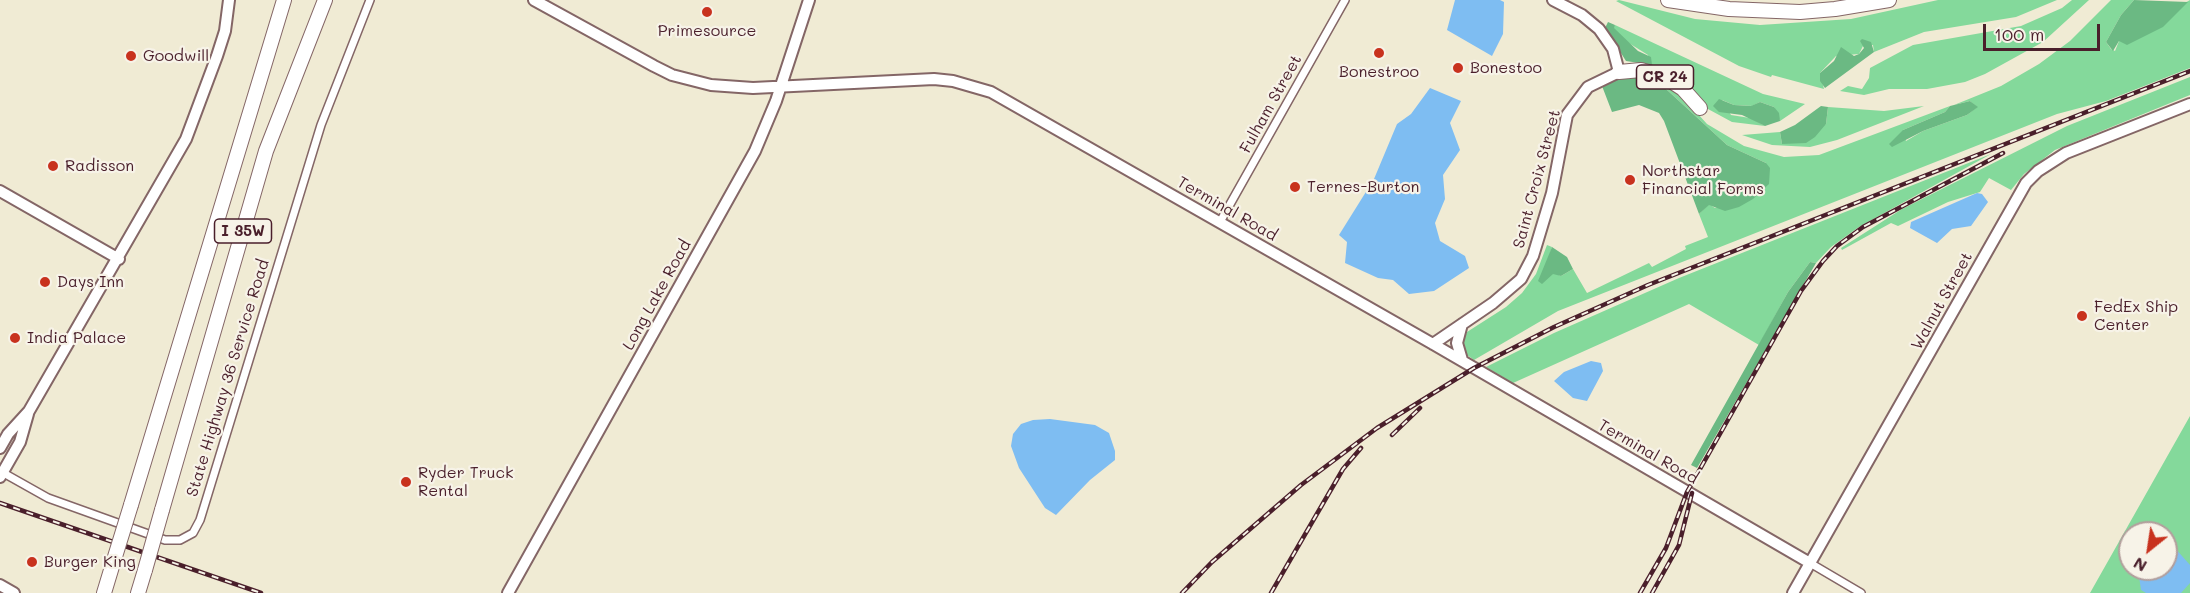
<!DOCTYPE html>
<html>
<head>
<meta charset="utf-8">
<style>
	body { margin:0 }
	#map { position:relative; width:2190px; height:593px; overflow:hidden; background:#f0ebd4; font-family:Mali,sans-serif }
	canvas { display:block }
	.north { position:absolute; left:2118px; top:521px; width:60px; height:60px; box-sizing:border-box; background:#f7f3e8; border:2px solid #b29e9c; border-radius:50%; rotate:210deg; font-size:16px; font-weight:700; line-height:24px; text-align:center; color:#4a1f2b }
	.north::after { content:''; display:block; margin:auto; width:21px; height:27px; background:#c8321e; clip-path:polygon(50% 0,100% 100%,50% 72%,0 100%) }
	.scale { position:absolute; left:1983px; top:24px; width:117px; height:27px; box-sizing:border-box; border:3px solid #4a1f2b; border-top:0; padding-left:8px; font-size:18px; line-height:21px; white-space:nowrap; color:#4a1f2b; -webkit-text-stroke:4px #f7f3e8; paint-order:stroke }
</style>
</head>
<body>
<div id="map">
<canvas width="2190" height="593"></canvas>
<div class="north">N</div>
<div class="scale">100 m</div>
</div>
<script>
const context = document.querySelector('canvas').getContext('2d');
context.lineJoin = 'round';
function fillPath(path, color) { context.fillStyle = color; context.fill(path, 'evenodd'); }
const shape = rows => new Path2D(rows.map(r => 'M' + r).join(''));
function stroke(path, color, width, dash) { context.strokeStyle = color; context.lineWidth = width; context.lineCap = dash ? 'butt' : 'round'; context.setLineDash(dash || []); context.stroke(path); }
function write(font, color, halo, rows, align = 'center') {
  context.font = font + ' Mali,sans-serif'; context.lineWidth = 4.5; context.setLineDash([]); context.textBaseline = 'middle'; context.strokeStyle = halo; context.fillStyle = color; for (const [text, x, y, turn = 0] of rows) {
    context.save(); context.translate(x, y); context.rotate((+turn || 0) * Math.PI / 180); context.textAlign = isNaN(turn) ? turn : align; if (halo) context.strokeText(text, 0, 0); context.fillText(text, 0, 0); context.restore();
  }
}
const green = shape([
	[1619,0,1695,19,1760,25,1851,19,1938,0,2057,0,2016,17,1924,32,1874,52,1873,45,1863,46,1859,54,1836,56,1820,73,1824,89,1772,75,1771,77,1739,66,1616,1],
	[2072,0,2089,0,2043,42,1985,74,1965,82,1927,89,1889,89,1864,95,1840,91,1848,86,1862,89,1869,78,1870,68,1913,45,2021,26,2062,8],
	[2111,0,2134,0,2121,15,2106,42,2111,49,2115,51,2119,41,2190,0,2190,68,2106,101,2057,114,1558,311,1474,360,1467,355,1462,344,1467,332,1506,307,1522,293,1536,274,1547,245,1552,247,1545,269,1561,276,1573,269,1587,293,1649,263,1652,267,1686,249,1685,246,1708,237,1699,214,1709,204,1715,208,1759,194,1766,186,1766,163,1727,145,1666,89,1638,77,1662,82,1680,94,1707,124,1744,146,1784,157,1819,155,1950,106,1945,112,1903,130,1906,141,1923,131,1967,115,1977,107,1970,101,1954,105,2001,86,2039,64,2070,41],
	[1615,25,1763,94,1805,104,1780,121,1774,107,1760,102,1752,106,1734,105,1722,100,1731,115,1750,118,1765,126,1732,122,1708,109,1685,83,1650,66,1648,55,1624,40,1613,28],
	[2190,77,2190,95,2055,150,2024,174,2011,190,1989,178,1980,192,1948,202,1898,226,1891,223,1842,250,1841,248,1902,209,2067,126],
	[1924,106,1837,140,1810,147,1772,145,1742,135,1780,132,1782,144,1826,124,1828,107,1884,111],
	[1991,154,1859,227,1831,247,1816,263,1810,262,1788,292,1759,345,1689,304,1513,383,1486,367,1554,333,1679,278],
	[2190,416,2190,593,2090,593],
	[2130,533,2166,533,2166,569,2130,569]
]);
const forest = shape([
	[2134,0,2188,2,2163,27,2127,45,2119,41,2113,51,2106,42,2121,15],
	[1608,22,1615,25,1614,28,1638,51,1651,57,1652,65,1626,61,1605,28],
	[1862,39,1871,42,1874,52,1825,88,1820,81,1820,73,1834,61,1841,47,1854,56,1859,54,1864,48,1860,41],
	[1638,77,1666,89,1727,145,1766,163,1770,168,1769,184,1753,199,1739,207,1725,211,1709,205,1699,214,1664,121,1659,113,1639,105,1612,112,1602,86,1622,78],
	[1719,99,1734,105,1751,106,1760,102,1774,107,1779,113,1780,121,1765,126,1742,115,1719,112,1713,106],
	[1970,101,1978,107,1967,115,1923,131,1892,147,1889,144,1903,130,1945,112,1950,106],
	[1821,106,1828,107,1826,124,1815,137,1806,143,1782,144,1780,132,1795,125],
	[1552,247,1567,257,1573,269,1561,276,1553,274,1542,284,1538,281],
	[1810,262,1816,263,1697,468,1691,465,1788,292]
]);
const water = shape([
	[1455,0,1500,0,1504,2,1503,34,1492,56,1447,30],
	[1430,88,1461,101,1450,123,1460,150,1443,175,1445,199,1435,223,1440,241,1465,256,1469,268,1434,291,1409,294,1393,280,1378,278,1345,263,1347,242,1339,235,1374,179,1397,124,1411,114],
	[1977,193,1982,194,1988,202,1971,226,1952,229,1937,243,1910,228,1911,222],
	[1591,361,1601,363,1603,371,1587,401,1573,398,1554,381,1564,372],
	[1050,419,1095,425,1109,433,1115,451,1115,460,1090,480,1056,515,1045,508,1019,468,1011,446,1013,434,1021,424,1033,420],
	[2166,538,2190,565,2190,583,2181,593,2146,593,2141,590,2138,569,2166,569]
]);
const street = shape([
	[1220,222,1345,0],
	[0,471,48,498,165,540,180,540,193,533,200,520,321,125,370,0],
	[1810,563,1861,593]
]);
const secondary = shape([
	[534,0,654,66,672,75,711,85,753,88,934,79,953,81,991,92,1433,344,1810,563],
	[0,191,119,259],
	[1462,324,1457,343,1462,360],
	[1433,344,1493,303,1521,279,1533,256,1552,193,1567,115,1588,87,1619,72,1613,49,1599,29,1582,15,1553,0],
	[0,448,8,434,29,411,186,139,217,56,225,31,229,0],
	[0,477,20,442,28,414],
	[0,585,14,593],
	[508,593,755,151,776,101,809,0],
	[1793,593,2026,183,2038,171,2066,153,2190,104]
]);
const highway = shape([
	[1668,0,1729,9,1800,12,1835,9,1889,0],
	[1619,72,1641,70,1663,76,1683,89,1700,108],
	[131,505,284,0],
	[162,510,266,151,325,0],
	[104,593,114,560],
	[138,593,145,570]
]);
const rail = shape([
	[1392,435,1420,408],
	[0,503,261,593],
	[1182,593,1212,562,1301,485,1377,428,1474,368,1554,327,1648,285,2190,71],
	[1271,593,1343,469,1361,448],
	[1640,593,1666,548,1687,492,1801,291,1823,261,1837,246,1863,227,2003,153],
	[1652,593,1679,545,1692,493]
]);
const highwayBridge = shape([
	[114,560,131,505],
	[145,570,162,510]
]);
const markers = [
	[707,12,6,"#c8321e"],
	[1379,53,6,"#c8321e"],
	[131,56,6,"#c8321e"],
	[1458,68,6,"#c8321e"],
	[53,166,6,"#c8321e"],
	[1630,180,6,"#c8321e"],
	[1295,187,6,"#c8321e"],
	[45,282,6,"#c8321e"],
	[2082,316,6,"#c8321e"],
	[15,338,6,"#c8321e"],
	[406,482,6,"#c8321e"],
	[32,562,6,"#c8321e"]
];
const shields = [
	[1665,77,57],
	[243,231,57]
];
const shieldNames = [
	["CR 24",1665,77],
	["I 35W",243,231]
];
const poiNames = [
	["Primesource",707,31,"center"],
	["Goodwill",143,56],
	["Bonestoo",1470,68],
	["Bonestroo",1379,72,"center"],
	["Radisson",65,166],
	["Northstar",1642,171],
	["Financial Forms",1642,189],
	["Ternes-Burton",1307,187],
	["Days Inn",57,282],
	["FedEx Ship",2094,307],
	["Center",2094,325],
	["India Palace",27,338],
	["Ryder Truck",418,473],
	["Rental",418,491],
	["Burger King",44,562]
];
const streetNames = [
	["Fulham Street",1271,104,-61],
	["Saint Croix Street",1537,179,-75],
	["Terminal Road",1227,209,30],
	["Long Lake Road",657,295,-61],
	["Walnut Street",1942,301,-61],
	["State Highway 36 Service Road",228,378,-73],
	["Terminal Road",1648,452,30]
];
fillPath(green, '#84d99b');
fillPath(forest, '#6bb983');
fillPath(water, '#7ebdf2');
stroke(street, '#846666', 10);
stroke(secondary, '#846666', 14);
stroke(highway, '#846666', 16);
stroke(street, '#fff', 7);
stroke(secondary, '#fff', 10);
stroke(highway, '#fff', 14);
stroke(rail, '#4a1f2b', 4.5);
stroke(rail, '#f7f3e8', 2, [7]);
stroke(highwayBridge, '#846666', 16, []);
stroke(highwayBridge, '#fff', 14);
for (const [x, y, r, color] of markers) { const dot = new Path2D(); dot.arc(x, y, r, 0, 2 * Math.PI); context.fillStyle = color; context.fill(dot); stroke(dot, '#f7f3e8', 2); }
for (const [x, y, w] of shields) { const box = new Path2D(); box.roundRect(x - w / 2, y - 12, w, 24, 4.5); context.fillStyle = '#f7f3e8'; context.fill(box); stroke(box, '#4a1f2b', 1.5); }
write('bold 15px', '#4a1f2b', null, shieldNames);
write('16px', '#4a1f2b', '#f7f3e8', poiNames, 'left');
write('16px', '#4a1f2b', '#f7f3e8', streetNames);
</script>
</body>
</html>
